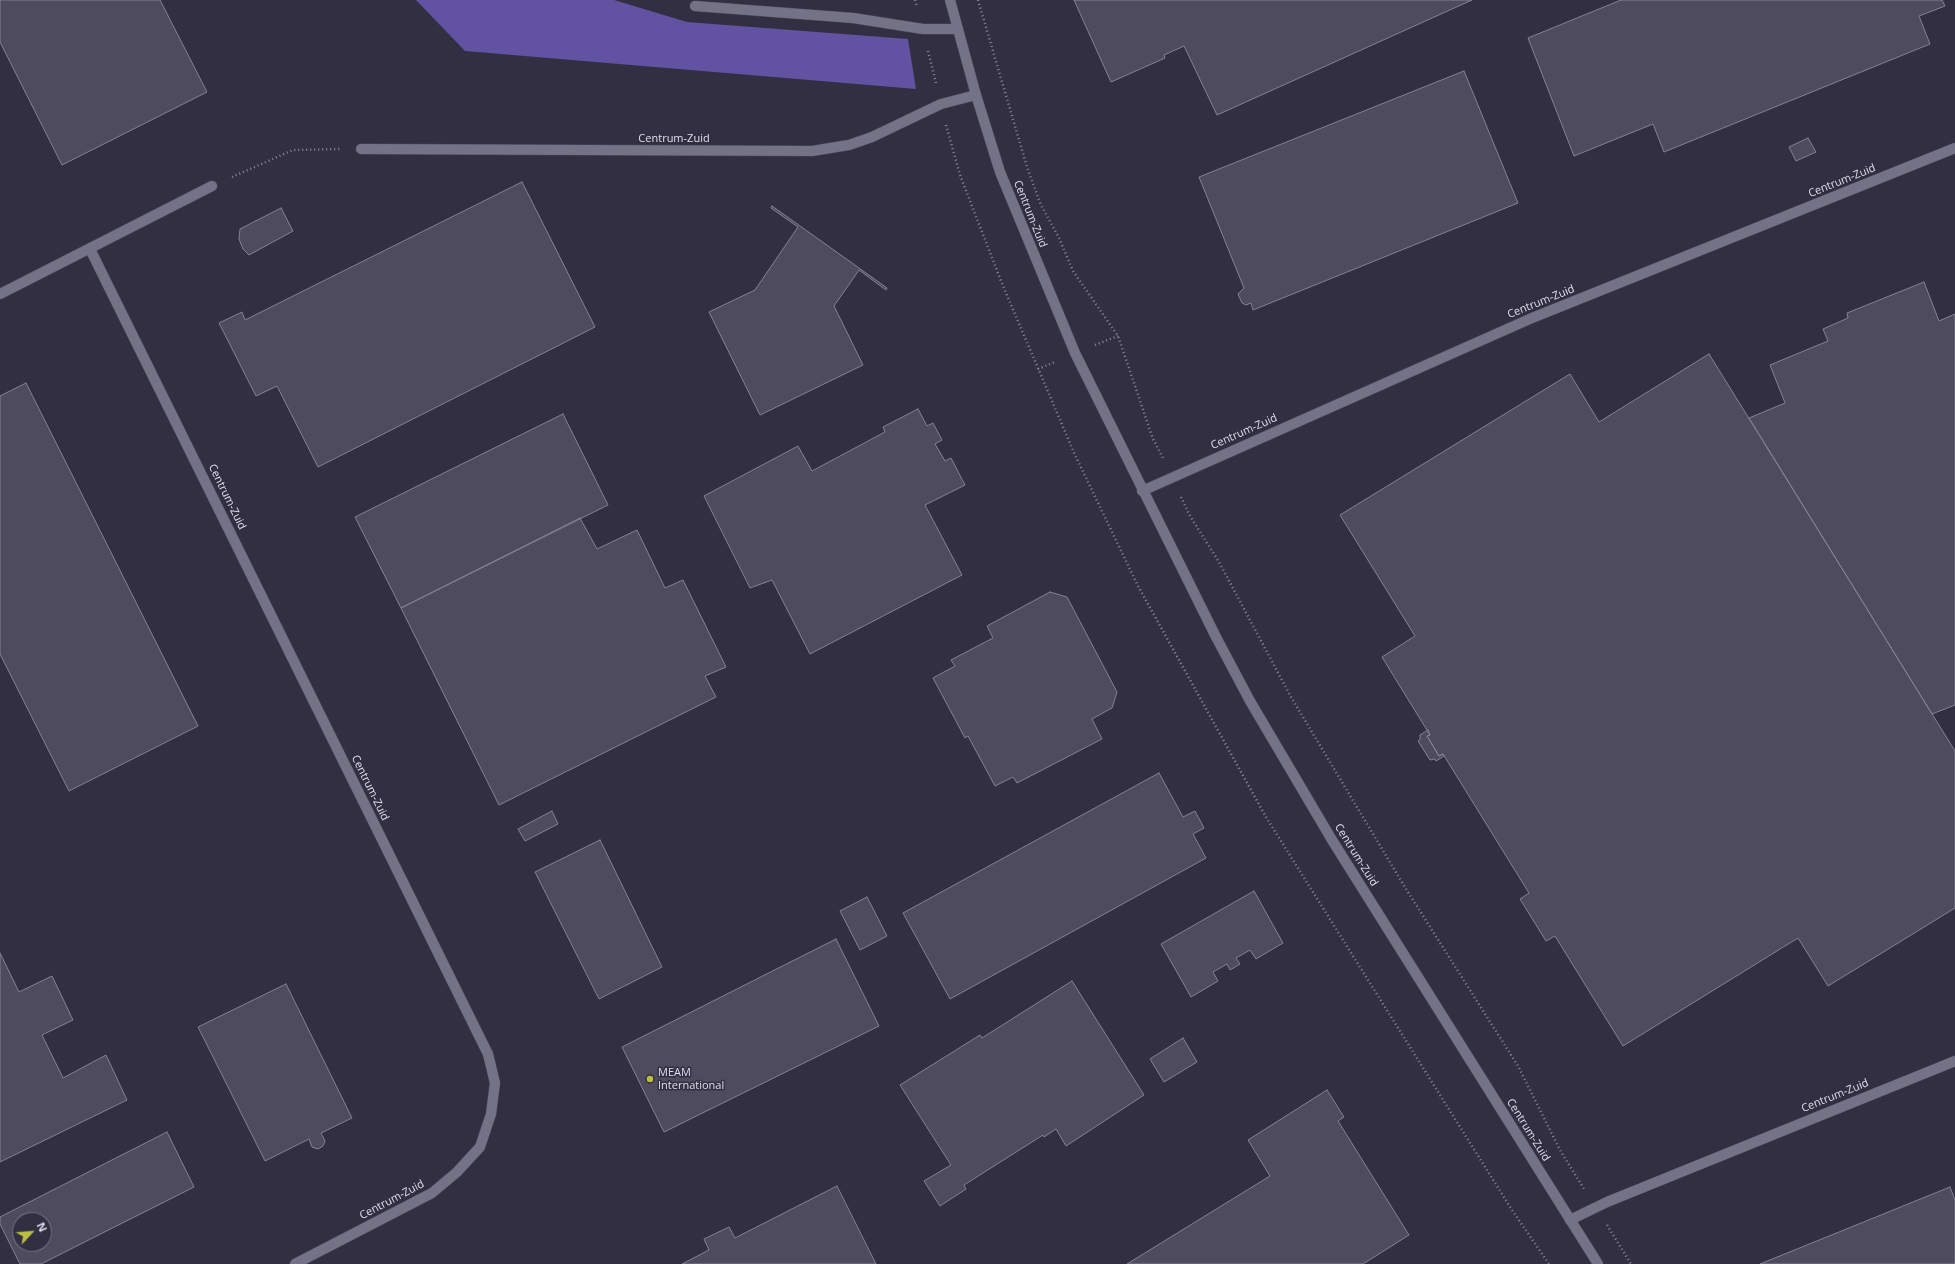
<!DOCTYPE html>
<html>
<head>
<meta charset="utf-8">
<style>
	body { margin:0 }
	#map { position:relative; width:1955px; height:1264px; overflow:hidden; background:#312f41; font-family:"Open Sans",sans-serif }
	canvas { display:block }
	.north { position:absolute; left:12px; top:1212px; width:40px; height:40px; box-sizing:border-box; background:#312f41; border:1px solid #777585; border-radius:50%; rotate:64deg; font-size:11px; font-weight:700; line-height:16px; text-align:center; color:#e0deea }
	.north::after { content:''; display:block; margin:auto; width:14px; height:18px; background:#bcbf44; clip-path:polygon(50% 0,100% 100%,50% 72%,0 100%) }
</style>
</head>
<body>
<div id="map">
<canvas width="1955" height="1264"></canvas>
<div class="north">N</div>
</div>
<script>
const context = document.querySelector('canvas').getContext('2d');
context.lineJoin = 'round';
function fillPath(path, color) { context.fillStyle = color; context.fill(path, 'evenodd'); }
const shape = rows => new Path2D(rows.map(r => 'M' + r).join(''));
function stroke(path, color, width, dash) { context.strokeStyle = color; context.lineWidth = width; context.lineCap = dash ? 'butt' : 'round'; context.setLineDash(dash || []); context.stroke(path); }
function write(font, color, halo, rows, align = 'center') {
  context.font = font + ' "Open Sans",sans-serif'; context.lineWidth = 3; context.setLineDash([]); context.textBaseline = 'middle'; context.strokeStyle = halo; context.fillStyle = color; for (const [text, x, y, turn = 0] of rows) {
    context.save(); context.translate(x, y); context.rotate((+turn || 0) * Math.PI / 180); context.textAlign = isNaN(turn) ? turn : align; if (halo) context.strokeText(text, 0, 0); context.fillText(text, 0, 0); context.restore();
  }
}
const forest = shape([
	[416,0,614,0,687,22,908,39,916,89,465,51]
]);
const building = shape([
	[0,0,160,0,207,92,62,165,0,42,0,0],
	[1074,0,1472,0,1217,115,1184,46,1164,55,1165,58,1111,82,1074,0],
	[1621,0,1942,0,1945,6,1919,16,1930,44,1664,152,1653,124,1574,156,1528,38,1621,0],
	[1464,71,1518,203,1253,310,1251,303,1246,305,1242,303,1238,294,1244,288,1199,177,1464,71],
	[1808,138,1816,152,1796,161,1789,147,1808,138],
	[522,182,595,327,318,467,277,386,256,396,219,323,242,312,245,320,522,182],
	[772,206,887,288,886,290,859,270,834,306,863,365,760,415,709,312,755,290,798,227,771,208,772,206],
	[281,208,293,231,249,255,243,249,239,239,240,229,281,208],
	[1924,282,1939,321,1955,314,1955,705,1932,714,1749,418,1785,403,1770,365,1828,341,1823,329,1848,318,1847,313,1924,282],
	[1709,354,1955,751,1955,908,1828,986,1798,938,1623,1046,1555,936,1546,941,1520,899,1529,893,1443,754,1439,756,1427,736,1430,735,1382,657,1415,636,1340,515,1570,374,1599,422,1709,354],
	[26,383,198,726,69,791,0,654,0,396,26,383],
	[918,409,927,426,933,423,942,440,935,444,945,461,951,458,965,485,925,505,962,575,810,654,772,580,750,588,704,496,798,446,812,471,885,432,883,427,918,409],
	[563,414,608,505,401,608,355,517,563,414],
	[580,518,597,549,637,530,665,588,683,580,726,667,705,676,716,697,499,805,401,608,580,518],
	[1050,592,1067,597,1117,692,1112,708,1092,719,1102,739,1017,783,1013,777,995,786,968,736,965,738,933,678,955,666,951,660,993,638,987,626,1050,592],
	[1428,730,1430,735,1427,736,1439,756,1443,754,1444,756,1436,761,1435,759,1430,760,1418,741,1420,740,1420,735,1428,730],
	[1159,773,1183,817,1195,811,1204,828,1193,834,1206,858,950,999,903,913,1159,773],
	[552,811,558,824,525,841,518,829,552,811],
	[600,840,662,967,599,999,535,872,600,840],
	[1254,891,1283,943,1256,959,1250,950,1236,958,1240,964,1230,970,1227,964,1213,972,1218,981,1191,997,1161,944,1254,891],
	[867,897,887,936,860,950,840,911,867,897],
	[836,939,879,1026,664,1132,622,1047,836,939],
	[0,953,19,992,52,976,73,1020,42,1035,63,1078,106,1055,127,1100,0,1162,0,953],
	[1072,981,1144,1095,1066,1146,1056,1129,1044,1137,1043,1135,964,1185,966,1189,940,1206,924,1181,951,1165,900,1085,980,1035,982,1038,1072,981],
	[286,984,352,1118,321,1133,325,1141,323,1146,318,1149,312,1147,309,1139,265,1161,198,1027,286,984],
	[1183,1038,1197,1062,1164,1082,1150,1059,1183,1038],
	[1327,1090,1344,1117,1338,1121,1409,1235,1363,1264,1127,1264,1270,1176,1248,1140,1327,1090],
	[167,1132,194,1187,41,1264,20,1264,0,1224,0,1217,167,1132],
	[20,1220,44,1220,44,1244,20,1244,20,1220],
	[837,1186,876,1264,682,1264,709,1250,704,1239,729,1227,735,1238,837,1186],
	[1950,1187,1955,1200,1955,1264,1760,1264,1950,1187]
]);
const path = shape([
	[915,0,917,6],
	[978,0,1027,167,1041,205,1059,238,1073,271,1118,336,1153,439,1163,458],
	[928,51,936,83],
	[946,125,960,175,1003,286,1075,455,1138,586,1266,817,1512,1210,1549,1264],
	[232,177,293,150,341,149],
	[1095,345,1118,336],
	[1038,369,1055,362],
	[1181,497,1190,516,1219,562,1291,697,1406,889,1518,1066,1560,1150,1584,1189],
	[1607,1225,1631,1264]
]);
const street = shape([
	[695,6,853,18,923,29,958,29],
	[361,149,812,151,849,145,872,137,941,104,976,95],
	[90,249,488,1054,495,1083,491,1114,480,1147,457,1172,432,1193,295,1264],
	[0,294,212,186],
	[1142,491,1532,318,1955,148],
	[1570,1220,1607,1202,1955,1061]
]);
const secondary = shape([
	[950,0,976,95,1000,172,1075,353,1216,637,1250,701,1332,840,1598,1264]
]);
const markers = [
	[650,1079,4,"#bcbf44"]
];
const streetNames = [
	["Centrum-Zuid",674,139],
	["Centrum-Zuid",1842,181,-22],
	["Centrum-Zuid",1030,214,68],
	["Centrum-Zuid",1541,302,-22],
	["Centrum-Zuid",1244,432,-24],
	["Centrum-Zuid",227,497,64],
	["Centrum-Zuid",370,788,64],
	["Centrum-Zuid",1356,855,58],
	["Centrum-Zuid",1835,1096,-22],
	["Centrum-Zuid",1528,1130,58],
	["Centrum-Zuid",392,1200,-28]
];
const poiNames = [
	["MEAM",658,1073],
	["International",658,1086]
];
fillPath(forest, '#6252a2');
fillPath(building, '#4e4b5e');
stroke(building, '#848297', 1);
stroke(street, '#4d4b5a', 11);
stroke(secondary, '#4d4b5a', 11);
stroke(path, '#8b8998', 2.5, [1, 3]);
stroke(street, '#747287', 10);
stroke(secondary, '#747287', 10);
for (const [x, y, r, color] of markers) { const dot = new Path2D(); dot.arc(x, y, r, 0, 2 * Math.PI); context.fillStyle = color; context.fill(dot); stroke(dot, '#312f41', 1.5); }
write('11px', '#e0deea', '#312f41', streetNames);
write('11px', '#e0deea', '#312f41', poiNames, 'left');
</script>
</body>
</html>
